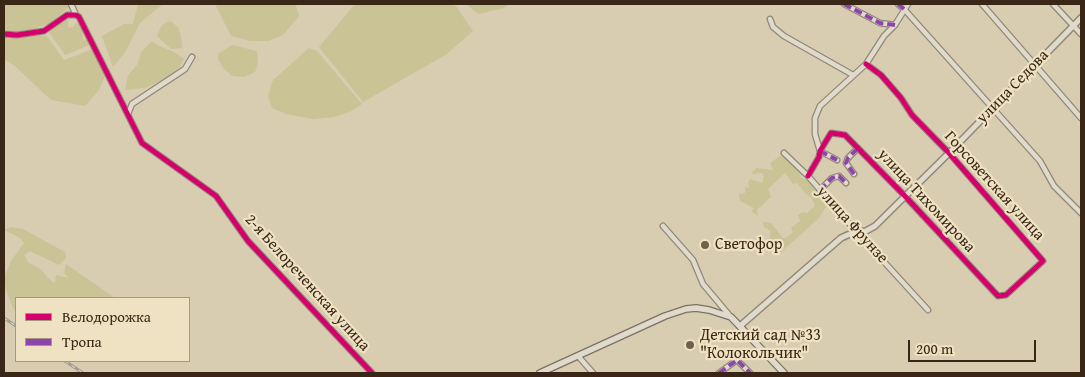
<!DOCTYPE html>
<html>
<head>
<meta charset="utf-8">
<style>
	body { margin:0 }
	#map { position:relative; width:1085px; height:377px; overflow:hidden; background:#d8cdb1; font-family:"Gentium Book Plus",serif }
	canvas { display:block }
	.frame { position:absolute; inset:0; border:5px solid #392617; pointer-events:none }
	.legend { position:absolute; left:15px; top:297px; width:175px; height:65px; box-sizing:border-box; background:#efe2c3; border:1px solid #a6977e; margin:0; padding:6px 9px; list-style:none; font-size:15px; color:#392617 }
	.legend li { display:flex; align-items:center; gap:10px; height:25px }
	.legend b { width:25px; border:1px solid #a6977e }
	.scale { position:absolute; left:908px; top:340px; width:128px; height:22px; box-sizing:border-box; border:2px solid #392617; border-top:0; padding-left:6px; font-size:15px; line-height:18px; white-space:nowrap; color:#392617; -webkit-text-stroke:4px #efe2c3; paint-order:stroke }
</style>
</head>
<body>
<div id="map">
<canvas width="1085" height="377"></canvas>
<div class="frame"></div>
<ul class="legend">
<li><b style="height:6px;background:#d6006c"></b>Велодорожка</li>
<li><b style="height:6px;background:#8e44ad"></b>Тропа</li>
</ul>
<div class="scale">200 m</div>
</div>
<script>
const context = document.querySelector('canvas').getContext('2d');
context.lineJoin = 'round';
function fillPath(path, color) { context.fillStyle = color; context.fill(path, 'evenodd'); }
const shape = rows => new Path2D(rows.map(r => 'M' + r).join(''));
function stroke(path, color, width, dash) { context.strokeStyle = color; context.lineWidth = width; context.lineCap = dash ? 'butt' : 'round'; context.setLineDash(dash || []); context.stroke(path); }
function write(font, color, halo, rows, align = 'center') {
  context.font = font + ' "Gentium Book Plus",serif'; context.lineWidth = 4.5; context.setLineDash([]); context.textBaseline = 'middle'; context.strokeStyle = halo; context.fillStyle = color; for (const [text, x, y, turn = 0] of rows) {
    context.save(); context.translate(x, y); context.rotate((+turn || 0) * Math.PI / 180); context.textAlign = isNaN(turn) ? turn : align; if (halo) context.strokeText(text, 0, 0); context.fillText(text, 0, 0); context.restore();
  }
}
const green = shape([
	[4,4,70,4,71,5,51,23,33,29,13,33,4,29],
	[138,4,163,4,140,23,126,51,113,67,102,36,124,24,133,24],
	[215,4,297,4,296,6,299,16,283,35,268,41,250,41,231,36],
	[355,4,450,4,456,6,473,31,447,54,363,102,319,47],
	[466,4,510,4,504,8,478,14],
	[68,16,68,28,73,27,76,23,82,25,83,41,88,38,92,44,65,55,48,31],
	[170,21,178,27,181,37,182,48,171,49,157,36,162,25],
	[4,33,20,37,36,35,47,36,64,60,93,49,106,73,99,90,85,106,51,100,15,66,4,59],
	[152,41,159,46,174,52,184,59,179,68,165,79,145,88,125,90,128,75,137,65,141,52],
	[232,45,257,51,258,63,255,72,244,77,232,76,223,68,218,59,218,54],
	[309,48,317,51,362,104,352,111,334,117,313,119,286,114,272,108,268,96,273,80],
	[780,156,786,157,800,171,801,178,806,179,828,204,818,219,780,253,769,248,768,242,771,231,764,227,763,222,771,223,783,238,786,238,793,232,791,228,800,221,798,215,803,212,807,213,815,206,812,198,805,193,797,183,793,184,785,173,768,189,771,197,757,210,758,216,751,211,754,208,740,201,739,194,745,193,745,187,749,188,748,183,750,179,762,183,764,176,762,173,757,173,753,175,752,172,757,168,773,170,770,163],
	[11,227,23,229,65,252,66,258,59,265,30,251,24,255,28,262,40,269,50,280,55,283,56,275,69,278,64,273,66,264,115,298,101,297,16,298,16,312,13,308,6,290,4,278,11,261,24,243,20,238,4,230]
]);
const minor = shape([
	[71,4,76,15],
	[844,4,880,23,895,25],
	[898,4,904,9,1040,161,1054,186,1081,213],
	[982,4,1081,118],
	[1053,4,1081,34],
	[770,19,773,27,784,36,853,75],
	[4,34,17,35,44,31,67,15,76,15,79,17,142,143,216,196,248,241,372,373],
	[128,114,132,104,185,69,192,57],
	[820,151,815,134,815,118,820,106,866,64,884,36,895,25,908,4],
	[820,151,837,160],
	[784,153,808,176,855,230,928,310],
	[854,174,846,163,848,158,858,148],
	[808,176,819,157,820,151,831,133,845,135,903,194,998,296,1006,295,1043,261,949,153,912,115,901,98,881,75,866,64],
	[820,190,832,178,839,176,846,183],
	[663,226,693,260,703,284,730,316],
	[578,356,593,373],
	[719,373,737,360,750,373]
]);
const tertiary = shape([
	[740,326,841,238,852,233,866,231,875,226,949,153,1081,18]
]);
const secondary = shape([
	[540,373,665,316,686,309,696,308,709,310,731,317,784,373]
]);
const rail = shape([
	[4,318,16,326],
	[65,361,83,373]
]);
const quiet = shape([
	[844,4,880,23,895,25],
	[898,4,904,9],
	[820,151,837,160],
	[854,174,846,163,848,158,858,148],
	[820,190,832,178,839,176,846,183],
	[719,373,737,360,750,373]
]);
const cycleway = shape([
	[4,34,17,35,44,31,67,15,76,15,79,17,142,143,216,196,248,241,372,373],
	[808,176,819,157,820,151,831,133,845,135,903,194,998,296,1006,295,1043,261,949,153,912,115,901,98,881,75,866,64]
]);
const markers = [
	[705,245,5,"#71604d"],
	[690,345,5,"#71604d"]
];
const streetNames = [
	["улица Седова",1013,87,-46],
	["Горсоветская улица",994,186,48],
	["улица Тихомирова",926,201,47],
	["улица Фрунзе",852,225,48],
	["2-я Белореченская улица",307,283,48]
];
const poiNames = [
	["Светофор",715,245],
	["Детский сад №33",700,336],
	["\"Колокольчик\"",700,354]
];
fillPath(green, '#c9c396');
stroke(minor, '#908877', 7);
stroke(tertiary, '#908877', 8);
stroke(secondary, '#7a7262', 8);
stroke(minor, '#e0dacc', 4.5);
stroke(tertiary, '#e0dacc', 5);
stroke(secondary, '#e0dacc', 5.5);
stroke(rail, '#a29d91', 3);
stroke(rail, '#efe2c3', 1, [4]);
stroke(quiet, '#8e44ad', 4, [8, 4]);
stroke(cycleway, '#d6006c', 5);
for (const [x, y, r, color] of markers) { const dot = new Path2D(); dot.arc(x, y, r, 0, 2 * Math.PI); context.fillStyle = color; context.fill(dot); stroke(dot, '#efe2c3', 2); }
write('16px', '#392617', '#efe2c3', streetNames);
write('16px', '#392617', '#efe2c3', poiNames, 'left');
</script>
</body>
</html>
